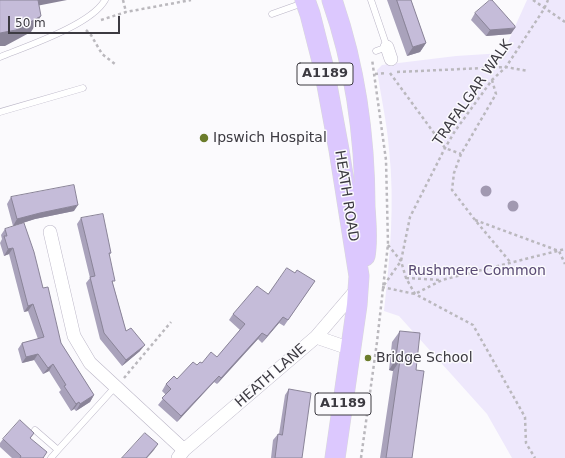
<!DOCTYPE html>
<style>
body{margin:0}
#map{position:relative;width:565px;height:458px;overflow:hidden;background:#fbfafd;font-family:"DejaVu Sans",sans-serif}
canvas{display:block}
.scale{position:absolute;left:8px;top:16px;width:112px;height:18px;box-sizing:border-box;border:2px solid #3c3a41;border-top:0;padding-left:5px;font-size:12px;line-height:14px;white-space:nowrap;color:#3c3a41;-webkit-text-stroke:3px #fbfafd;paint-order:stroke}
</style>
<div id="map">
<canvas width="565" height="458"></canvas>
<div class="scale">50 m</div>
</div>
<script>
const g = document.querySelector('canvas').getContext('2d');
g.lineJoin = 'round';
function fillPath(path, color) { g.fillStyle = color; g.fill(path, 'evenodd'); }
function strokePath(path, color, width, dash) { g.strokeStyle = color; g.lineWidth = width; g.lineCap = dash ? 'butt' : 'round'; g.setLineDash(dash || []); g.stroke(path); }
function write(font, color, halo, rows, align = 'center') {
  g.font = font + ' "DejaVu Sans",sans-serif'; g.lineWidth = 3; g.setLineDash([]); g.textBaseline = 'middle'; g.strokeStyle = halo; g.fillStyle = color; for (const [text, x, y, turn = 0] of rows) {
    g.save(); g.translate(x, y); g.rotate((+turn || 0) * Math.PI / 180); g.textAlign = isNaN(turn) ? turn : align; if (halo) g.strokeText(text, 0, 0); g.fillText(text, 0, 0); g.restore();
  }
}
const green = new Path2D(`
 M527,0H565V458H512L487,414L399,316L384,311C390,257 395,203 389,149C387,123 381,97 377,70L382,65L456,56L503,53Z`);
const path = new Path2D(`
 M123,0L126,12
 M533,0L565,22
 M101,20L126,12L191,0
 M86,30L91,35L102,54L115,64
 M397,72L506,67L528,71
 M390,73L445,148L461,154
 M375,74L386,73
 M492,80L496,94L461,154L454,173L452,190L475,220L511,263
 M475,220L559,251L565,264
 M388,245L401,261L406,278L415,294L473,325L525,417L526,443L535,458
 M406,278L441,280
 M384,285L401,261L410,217L445,148L455,131L492,80L506,67L544,9L548,0
 M382,287L415,294L442,280L565,249
 M124,378L171,322
 M361,458L377,342L388,244L386,160L372,59`);
const lane = new Path2D(`
 M371,0L387,47L376,51
 M272,14L303,3
 M0,57C27,46 91,25 105,0
 M0,112L83,88
 M35,430L58,450L116,386
 M51,458L58,450`);
const street = new Path2D(`
 M387,47L391,59
 M50,232L74,336L90,363L184,450
 M316,337L351,349
 M178,458L184,450L316,337L358,288`);
const primary = new Path2D(`
 M305,0L310,14L324,69L339,150L359,276L357,305L335,458
 M332,0C355,66 365,137 365,207C366,223 368,240 365,256`);
const trees = [
 [486,191],
 [513,206]
];
const wall = new Path2D(`
 M387,0H411L426,43L420,52L407,56Z
 M475,13L511,34L486,36L471,20Z
 M11,197L74,211L35,219L13,226L7,204Z
 M81,218L111,253L109,255L113,284L126,331L140,351L122,366L100,339L86,283L90,278L77,224Z
 M5,229L43,288L61,343L94,395L90,402L76,411L74,409L71,411L59,392L61,390L49,371L43,374L34,360L22,363L18,349L22,343L38,339L28,311L24,312L9,254L4,256L0,243L2,239L1,235Z
 M294,273L315,281L284,326L279,323L262,343L258,339L217,384L214,382L177,422L158,405L166,395L162,391L166,384L177,379L197,365L217,357L240,330L229,320L233,314L268,294Z
 M400,331L416,370L412,458H380L393,371L389,370L392,342Z
 M289,389L302,458H271L273,440L278,434H279L285,395Z
 M34,433L30,439L44,458H12L0,447V443L3,439Z`);
const shadedWall = new Path2D(`
 M31,0H67L26,8Z
 M41,16L31,32L5,46H0V33Z
 M515,28L511,34L486,36L490,30Z
 M426,43L420,52L407,56L413,47Z
 M78,205L74,211L35,219L13,226L17,219L40,213Z
 M13,248L9,254L4,256L8,249Z
 M33,304L28,311L24,312L28,306Z
 M283,317L279,323L262,343L267,336Z
 M262,333L258,339L217,384L221,378Z
 M145,345L140,351L122,366L126,360Z
 M38,354L34,360L22,363L26,357Z
 M396,359L400,360L393,371L389,370Z
 M53,364L49,371L43,374L48,368Z
 M219,376L214,382L177,422L181,416Z
 M94,395L90,402L76,411L80,404Z
 M79,402L74,409L71,411L76,404Z
 M158,444L154,450L147,458H146Z`);
const building = new Path2D(`
 M0,0H38L41,16L16,30L0,33Z
 M397,0H411L426,43L413,47Z
 M490,0H492L515,26V28L490,30L475,13Z
 M74,185L78,205L40,213L17,219L11,197Z
 M103,214L111,253H109L115,281H112L126,331L131,328L145,345L126,360L104,333L90,277L95,276L81,218Z
 M24,223L34,252L43,288L48,287L61,343L94,395L80,404L79,402L76,404L64,386L66,385L53,364L48,368L38,354L26,357L22,343L44,337L33,304L28,306L13,248L8,249L4,236H7L5,229Z
 M287,268L295,273L297,270L315,281L288,320L283,317L267,336L262,333L221,378L219,376L181,416L162,398L171,389L166,384L174,376L177,379L193,362L197,365L200,362L202,363L211,352L217,357L245,324L233,314L257,286L268,294Z
 M400,331L420,333L416,370L424,371L412,458H386L400,360L396,359Z
 M289,389L311,393L302,458H275L278,434L282,435Z
 M20,420L34,433L30,438L47,452L43,458H20L21,456L3,439Z
 M145,433L158,444L146,458H122Z`);
const markers = [
 [204,138,5,"#6b7c2b"],
 [368,358,4,"#6b7c2b"]
];
const shields = [
 [325,74,56],
 [343,404,56]
];
const shieldNames = [
 ["A1189",325,74],
 ["A1189",343,404]
];
const streetNames = [
 ["TRAFALGAR WALK",473,93,-55],
 ["HEATH ROAD",346,196,81],
 ["HEATH LANE",271,376,-41]
];
const poiNames = [
 ["Ipswich Hospital",213,138],
 ["Bridge School",376,358]
];
const parkNames = [
 ["Rushmere Common",477,271]
];
fillPath(green, '#eee8fc');
strokePath(lane, '#bbb6c7', 7);
strokePath(street, '#bbb6c7', 14);
strokePath(primary, '#d8d8d9', 21);
strokePath(path, '#bab8bd', 2.5, [3, 3]);
strokePath(lane, '#fff', 6);
strokePath(street, '#fff', 13);
strokePath(primary, '#dcc8fe', 20);
g.fillStyle = '#a199b1';
for (const [x, y] of trees) { g.beginPath(); g.arc(x, y, 5.5, 0, 2 * Math.PI); g.fill(); }
fillPath(wall, '#a9a2bb');
fillPath(shadedWall, '#8a8498');
fillPath(building, '#c5bcd9');
strokePath(building, '#8a8498', 1);
for (const [x, y, r, color] of markers) { const dot = new Path2D(); dot.arc(x, y, r, 0, 2 * Math.PI); g.fillStyle = color; g.fill(dot); strokePath(dot, '#fbfafd', 1.5); }
for (const [x, y, w] of shields) { const box = new Path2D(); box.roundRect(x - w / 2, y - 11, w, 22, 3); g.fillStyle = '#fbfafd'; g.fill(box); strokePath(box, '#3c3a41', 1); }
write('bold 13px', '#3c3a41', null, shieldNames);
write('14px', '#3c3a41', '#fbfafd', streetNames);
write('14px', '#3c3a41', '#fbfafd', poiNames, 'left');
write('14px', '#584973', '#fbfafd', parkNames);
</script>
